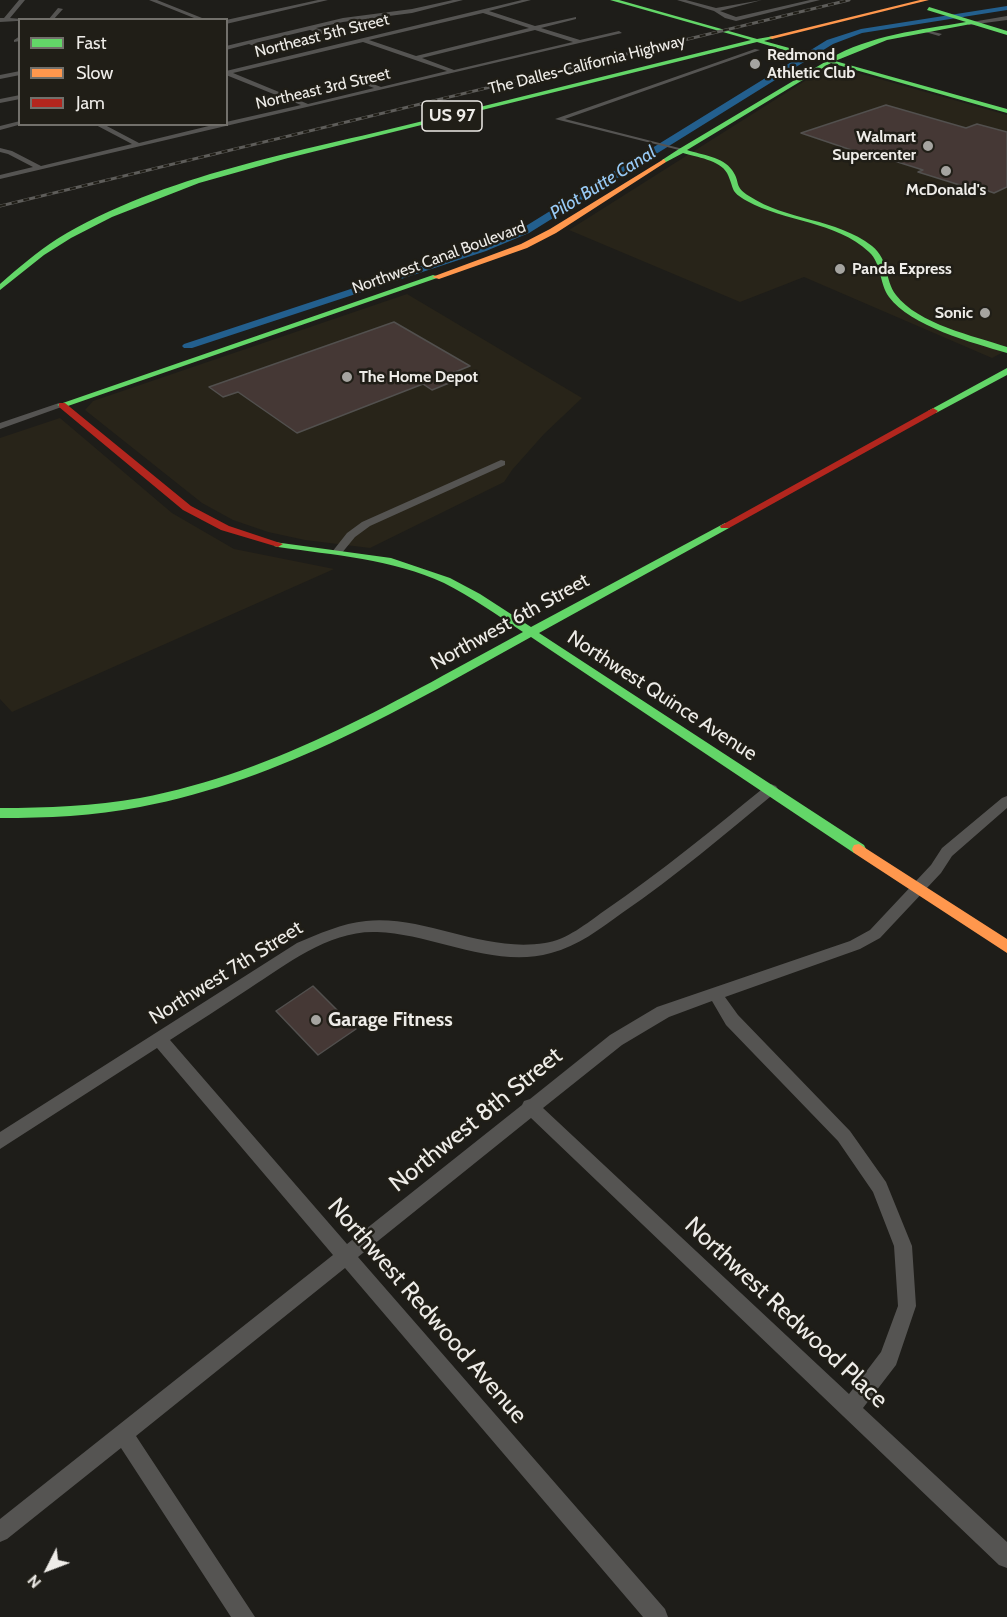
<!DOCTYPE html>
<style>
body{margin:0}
#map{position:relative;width:1007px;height:1617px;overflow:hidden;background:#1e1d19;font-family:Cabin,sans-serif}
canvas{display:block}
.legend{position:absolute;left:18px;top:18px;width:210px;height:108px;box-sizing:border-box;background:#201e17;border:2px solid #72706b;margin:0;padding:8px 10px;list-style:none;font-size:18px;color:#eeece8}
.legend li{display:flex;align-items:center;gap:12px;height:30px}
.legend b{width:30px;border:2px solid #72706b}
.north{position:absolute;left:18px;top:1539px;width:60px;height:60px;-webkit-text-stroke:4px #201e17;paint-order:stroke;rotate:228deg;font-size:16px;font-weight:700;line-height:24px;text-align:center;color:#eeece8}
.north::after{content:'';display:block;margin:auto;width:21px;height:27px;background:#eeece8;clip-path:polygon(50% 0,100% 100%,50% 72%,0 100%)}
</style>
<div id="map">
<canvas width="1007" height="1617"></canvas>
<ul class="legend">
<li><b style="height:8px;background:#63d668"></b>Fast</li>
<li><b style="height:8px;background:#ff974d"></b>Slow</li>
<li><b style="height:8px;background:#b3261e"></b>Jam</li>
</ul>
<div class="north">N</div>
</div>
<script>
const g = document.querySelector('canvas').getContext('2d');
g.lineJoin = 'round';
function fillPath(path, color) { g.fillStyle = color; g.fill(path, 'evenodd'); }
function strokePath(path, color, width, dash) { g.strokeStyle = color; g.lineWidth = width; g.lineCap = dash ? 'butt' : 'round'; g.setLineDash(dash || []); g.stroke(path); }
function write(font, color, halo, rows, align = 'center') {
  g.font = font + ' Cabin,sans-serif'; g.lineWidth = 5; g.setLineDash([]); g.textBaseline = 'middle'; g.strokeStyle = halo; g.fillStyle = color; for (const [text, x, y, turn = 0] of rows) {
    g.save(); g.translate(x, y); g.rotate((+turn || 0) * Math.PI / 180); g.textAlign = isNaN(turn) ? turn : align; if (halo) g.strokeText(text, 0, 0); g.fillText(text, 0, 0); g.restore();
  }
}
const built = new Path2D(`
 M830,65L1007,115V350L992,358L804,277L740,302L569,230Z
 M407,294L582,398L544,434L512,470L504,482L370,548L305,540L268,532L233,520L202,503L85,410L93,401Z
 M60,418L172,513L234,549L334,569L12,712L0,699V438Z`);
const canal = new Path2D(`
 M1007,6V10L862,33L833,44L529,233L486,251L192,348H184L182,346L184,344L478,247L521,229L827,40L861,29Z`);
const building = new Path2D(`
 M886,105L966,128L977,124L1007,132V187L994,193L968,184L963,186L918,172L923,170L885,158L881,160L801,133Z
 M394,322L470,366L450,374L459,379L432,390L423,384L297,433L238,392L223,397L209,387Z
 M313,986L356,1029L318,1055L276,1011Z`);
const street = new Path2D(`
 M19,0H25L10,18L34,20L0,22V18H4Z
 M149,0H157L207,20H199Z
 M318,0H328L226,24V20Z
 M453,0H463L412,13L343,22L316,28L337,35L335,38L310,30L255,43L275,51L273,54L249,44L226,50V46L343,18L412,9Z
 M522,0H531L489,11L535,26L576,17V19L541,28L580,40L619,31L622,33L0,179V175L33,167L8,154L0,152V148L12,151L41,166L132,144L94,124H103L139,143L217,124H226V122L301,105L226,75V71ZM483,13L529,28L416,56L369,40ZM535,30L573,42L454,70L422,58ZM363,42L447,71L381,87L352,76L350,79L374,88L308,104L233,73Z
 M677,0H686L716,8L762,0L720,11L736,17L810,0H820L736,21L725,18L714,11Z
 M58,8L63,9L53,20H48Z
 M1007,16V20L969,25L966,23Z
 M922,29L942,34L939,36L922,31Z
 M20,36V41L14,42V40Z
 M755,49L760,50L565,119L683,149V151L555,119Z
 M20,71V75L0,79V75Z
 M20,95V99L0,103V99Z
 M20,121V124H22L0,130V126Z
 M59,403L67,405L0,429V423Z
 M501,460L505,461V465L370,526L355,537L341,554H333L332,552L347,533L362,522Z
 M771,784L776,786L778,789L776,792C725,834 676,876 622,913C600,929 578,946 551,953C494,969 434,934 377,932C330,930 287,964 250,988C223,1006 196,1023 170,1040L347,1244L522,1105L524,1101L530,1099L610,1035L657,1007L850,941L870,930L931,865L942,848L1002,798L1007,796V808L952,856L941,873L880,938L860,949L725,997L738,1015L850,1131L886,1182L912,1246L916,1306L896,1365L863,1408L1007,1542V1568L999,1565L531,1118L358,1257L665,1609L668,1617H643L345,1268L136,1436L255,1617H231L121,1448L7,1539L0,1542V1519L333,1255L157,1048L0,1149V1132L297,943C319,934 342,923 366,921C426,915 483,953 545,943C567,940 587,923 604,911C661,872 713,829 766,786ZM712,1001L726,1025L838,1141L873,1192L894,1246L898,1306L881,1352L849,1394L543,1108L622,1045L669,1017Z`);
const fast = new Path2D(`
 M610,0H619L757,39L774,36V38L764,41L829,59C870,35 920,30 966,22L927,10L929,7L1007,31V35L971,24L887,40L835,61L1007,109V113L831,63L687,150C702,155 723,157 732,170C741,182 733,186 749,196C787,221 836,218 872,246C890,261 884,279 896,295C918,324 974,336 1007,347V353C973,343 910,326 889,297C879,283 882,264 869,252C836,221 785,222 747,201C729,191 735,189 727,173C720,160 696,157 683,153L666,162H662V160L679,149L825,62L757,42L288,158L199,183L112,217L71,238L44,255L0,290V284C18,268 37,252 57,239C164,174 300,152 419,122C530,95 640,67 751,40Z
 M433,275L440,277L65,407L57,405Z
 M1007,368V375L936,413L928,411Z
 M725,523L730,526L729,528L539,633L864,845L866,849L864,853H854L531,637C406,706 283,780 140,807C94,816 47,818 0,818V808C47,808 94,806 140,798C279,772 401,698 523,632C497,615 472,597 444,583C393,559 333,555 278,547L274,546V542L391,558L450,578L480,594L531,627Z`);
const slow = new Path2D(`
 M920,0H929L772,39L769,37Z
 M664,159L666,162L556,233L527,248L439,279L432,277L521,244L550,229Z
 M859,844L1007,939V953L854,853L852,849L854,845Z`);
const jam = new Path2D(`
 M59,403H65L191,506L229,526L283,544L278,547L221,530L183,510L59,407Z
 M933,408L938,411L936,413L729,528H721L720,526Z`);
const rail = new Path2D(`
 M0,206L849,0`);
const markers = [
 [755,64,6,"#a5a4a0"],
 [928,146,6,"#a5a4a0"],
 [946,171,6,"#a5a4a0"],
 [840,269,6,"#a5a4a0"],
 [985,313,6,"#a5a4a0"],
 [347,377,6,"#a5a4a0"],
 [316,1020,6,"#a5a4a0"]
];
const farStreetnames = [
 ["Northeast 5th Street",322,36,-14],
 ["The Dalles-California Highway",587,65,-14],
 ["Northeast 3rd Street",323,89,-13],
 ["Northwest Canal Boulevard",439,258,-20]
];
const farPoinames = [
 ["Redmond",767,55],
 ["Athletic Club",767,73],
 ["Walmart",916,137,"right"],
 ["Supercenter",916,155,"right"],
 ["McDonald's",946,190,"center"],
 ["Panda Express",852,269],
 ["Sonic",973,313,"right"],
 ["The Home Depot",359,377]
];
const shields = [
 [452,116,60]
];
const shieldNames = [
 ["US 97",452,116]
];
const farWaternames = [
 ["Pilot Butte Canal",603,183,-32]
];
const streetNames = [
 ["Northwest 6th Street",510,622,-29],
 ["Northwest Quince Avenue",662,696,33],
 ["Northwest 7th Street",226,973,-32]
];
const poiNames = [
 ["Garage Fitness",328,1020]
];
const nearStreetnames = [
 ["Northwest 8th Street",476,1120,-39],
 ["Northwest Redwood Avenue",427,1311,49],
 ["Northwest Redwood Place",786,1313,43]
];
fillPath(built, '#282419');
fillPath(canal, '#235f8e');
fillPath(building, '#453835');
strokePath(building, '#52504e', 1.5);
fillPath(street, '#555452');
fillPath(fast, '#63d668');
fillPath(slow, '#ff974d');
fillPath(jam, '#b3261e');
strokePath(rail, '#5e5d5a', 3);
strokePath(rail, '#201e17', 2, [6]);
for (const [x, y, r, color] of markers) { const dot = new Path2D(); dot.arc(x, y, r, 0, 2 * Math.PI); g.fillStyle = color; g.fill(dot); strokePath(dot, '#201e17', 2); }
write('16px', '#eeece8', '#201e17', farStreetnames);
write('bold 16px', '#eeece8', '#201e17', farPoinames, 'left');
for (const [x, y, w] of shields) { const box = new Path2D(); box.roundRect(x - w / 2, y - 15, w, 30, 4.5); g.fillStyle = '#201e17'; g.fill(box); strokePath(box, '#eeece8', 1.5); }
write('bold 18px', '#eeece8', null, shieldNames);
write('italic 18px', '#98caf6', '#201e17', farWaternames);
write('20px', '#eeece8', '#201e17', streetNames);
write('bold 20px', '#eeece8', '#201e17', poiNames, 'left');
write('24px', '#eeece8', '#201e17', nearStreetnames);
</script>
